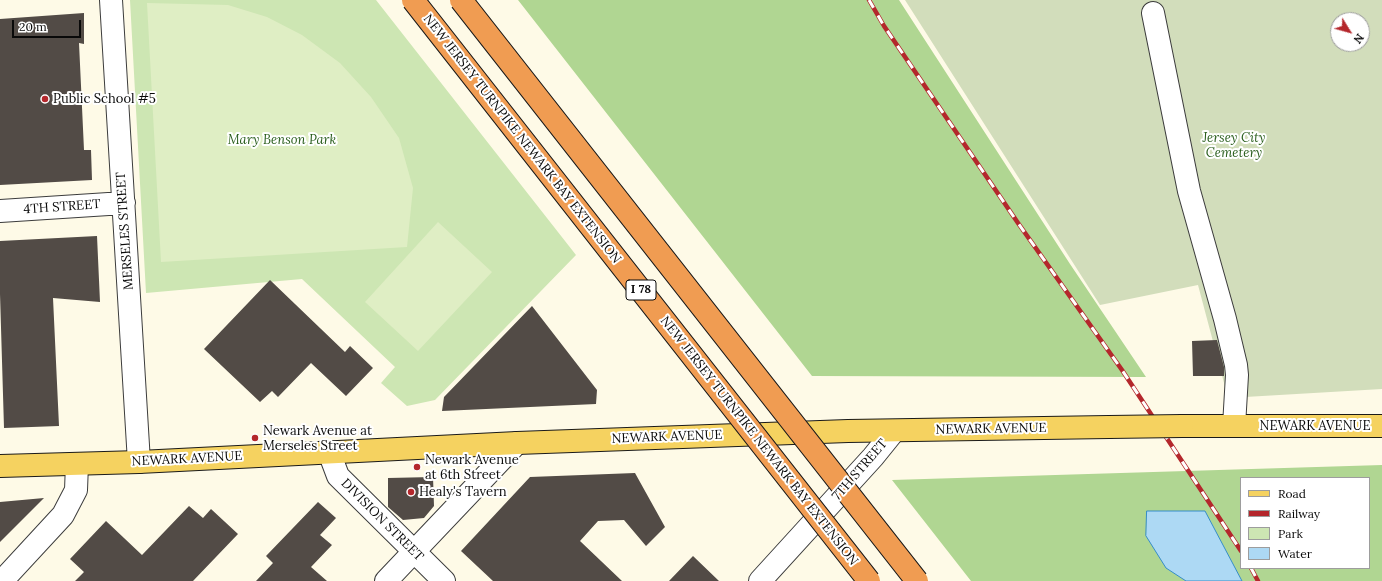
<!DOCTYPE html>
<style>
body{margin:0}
#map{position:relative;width:1382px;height:581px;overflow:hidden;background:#fefae7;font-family:Lora,serif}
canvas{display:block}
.legend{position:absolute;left:1240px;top:477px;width:130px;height:92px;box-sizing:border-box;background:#fff;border:1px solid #9d9d9d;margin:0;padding:5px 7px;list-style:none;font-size:12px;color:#090909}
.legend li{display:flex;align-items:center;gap:8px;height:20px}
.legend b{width:20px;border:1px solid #9d9d9d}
.north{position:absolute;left:1330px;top:12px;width:40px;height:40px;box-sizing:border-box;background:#fff;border:1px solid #9d9d9d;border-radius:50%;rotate:127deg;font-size:11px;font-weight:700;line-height:16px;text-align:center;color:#090909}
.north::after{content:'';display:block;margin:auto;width:14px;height:18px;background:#b4272c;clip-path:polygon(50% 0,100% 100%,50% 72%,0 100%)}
.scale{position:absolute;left:12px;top:20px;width:69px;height:18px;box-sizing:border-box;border:2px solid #090909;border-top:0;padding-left:5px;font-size:12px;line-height:14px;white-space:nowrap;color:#090909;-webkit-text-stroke:3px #fff;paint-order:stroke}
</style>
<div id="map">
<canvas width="1382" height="581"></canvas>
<ul class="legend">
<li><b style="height:5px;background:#f5d260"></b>Road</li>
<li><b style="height:5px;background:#b4272c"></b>Railway</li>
<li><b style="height:11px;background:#cde6b3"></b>Park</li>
<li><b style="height:11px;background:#add9f4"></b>Water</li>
</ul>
<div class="north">N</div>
<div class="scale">20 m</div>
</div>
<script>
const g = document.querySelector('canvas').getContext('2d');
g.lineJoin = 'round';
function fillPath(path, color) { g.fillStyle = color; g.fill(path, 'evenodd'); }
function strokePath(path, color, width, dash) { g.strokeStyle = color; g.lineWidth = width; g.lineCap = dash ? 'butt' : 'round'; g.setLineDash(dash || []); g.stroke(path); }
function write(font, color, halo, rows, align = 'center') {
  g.font = font + ' Lora,serif'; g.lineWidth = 4; g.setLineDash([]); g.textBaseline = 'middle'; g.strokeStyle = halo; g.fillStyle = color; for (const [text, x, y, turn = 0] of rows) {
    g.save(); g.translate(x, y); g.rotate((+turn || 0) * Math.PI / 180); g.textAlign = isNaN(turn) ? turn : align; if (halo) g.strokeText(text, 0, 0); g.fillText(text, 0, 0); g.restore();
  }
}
const green = new Path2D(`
 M130,0H376L576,255L435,400L407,406L381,383L395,367L302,279L146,293Z`);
const forest = new Path2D(`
 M518,0H899L1070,264L1146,377L812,376Z
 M1382,465V581H971L892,480ZM1241,478H1369V568H1241Z`);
const cemetery = new Path2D(`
 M905,0H1382V389L1228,398L1198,285L1100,305ZM1338,20H1362V44H1338Z`);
const pitch = new Path2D(`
 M147,3L228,5L267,17L302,35L340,63L371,97L399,138L413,188L407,247L161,262Z
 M438,222L492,272L418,351L365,302Z`);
const water = new Path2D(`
 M1147,511H1205L1242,581H1186L1166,568L1146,536Z`);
const building = new Path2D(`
 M84,13V44L79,43L84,150H91L92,180L0,185V19Z
 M97,236L100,302L53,298L59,426L4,428L0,294V241Z
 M270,280L345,352L350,346L373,368L346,396L311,363L278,397L272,391L260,402L204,349Z
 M532,306L597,390L596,404L442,411L444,397Z
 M1217,340L1224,367V376H1193L1192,341Z
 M635,473L665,527L646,546L624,520L598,521L580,541L622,581H493L461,551L530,477Z
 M433,477L434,506L424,518L403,520L388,507V478Z
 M44,498L0,542V502Z
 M318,502L336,518L320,535L332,545L311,567L327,581H256L273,563L266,556Z
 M189,506L203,518L211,509L238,534L193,581H75L84,572L70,559L106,521L142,555Z
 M693,556L719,581H669Z`);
const minor = new Path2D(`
 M111,0L139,462
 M1153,13L1189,191L1225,319L1236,365L1237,375L1234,426
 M0,211L124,203
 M329,452L338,476L444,581
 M2,581L63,515L76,490L77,464
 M386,581L517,443
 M760,581L873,457L894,431`);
const major = new Path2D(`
 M1182,426H1382
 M0,466L139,462L517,443L848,431L1109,427`);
const rail = new Path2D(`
 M869,0L884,26L1018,223L1122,370L1241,551
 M1251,568L1258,581`);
const majorBridge = new Path2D(`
 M1109,427L1182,426`);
const highwayBridge = new Path2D(`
 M413,0L869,581
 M461,0L917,581`);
const markers = [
 [45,99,4,"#b4272c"],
 [255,438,4,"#b4272c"],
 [417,467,4,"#b4272c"],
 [411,492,4,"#b4272c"]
];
const shields = [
 [641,290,30]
];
const shieldNames = [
 ["I 78",641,290]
];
const poiNames = [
 ["Public School #5",53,99],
 ["Newark Avenue at",263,431],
 ["Merseles Street",263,446],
 ["Newark Avenue",425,460],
 ["at 6th Street",425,475],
 ["Healy's Tavern",419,492]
];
const parkNames = [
 ["Jersey City",1234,138],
 ["Cemetery",1234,153],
 ["Mary Benson Park",282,140]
];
const streetNames = [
 ["NEW JERSEY TURNPIKE NEWARK BAY EXTENSION",522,139,52],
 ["4TH STREET",62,207,-4],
 ["MERSELES STREET",125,231,-94],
 ["NEWARK AVENUE",1315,426],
 ["NEWARK AVENUE",991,429,-1],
 ["NEWARK AVENUE",667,437,-2],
 ["NEW JERSEY TURNPIKE NEWARK BAY EXTENSION",759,441,52],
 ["NEWARK AVENUE",187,459,-3],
 ["7TH STREET",860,470,-49],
 ["DIVISION STREET",382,520,45]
];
fillPath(green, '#cde6b3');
fillPath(forest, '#b0d692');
fillPath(cemetery, '#d2ddbb');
fillPath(pitch, '#dfeec4');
fillPath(water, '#add9f4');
strokePath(water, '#368dc9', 1);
fillPath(building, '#524b46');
strokePath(minor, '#3c3c3c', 24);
strokePath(major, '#1a1a1a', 24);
strokePath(minor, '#fff', 22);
strokePath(major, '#f5d260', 22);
strokePath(rail, '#b4272c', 4.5);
strokePath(rail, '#fff', 3, [9]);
strokePath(majorBridge, '#1a1a1a', 24, []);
strokePath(highwayBridge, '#1a1a1a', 24, []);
strokePath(majorBridge, '#f5d260', 22);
strokePath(highwayBridge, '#f09c52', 22);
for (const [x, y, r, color] of markers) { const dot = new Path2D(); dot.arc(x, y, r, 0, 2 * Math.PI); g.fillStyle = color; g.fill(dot); strokePath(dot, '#fff', 1.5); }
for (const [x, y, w] of shields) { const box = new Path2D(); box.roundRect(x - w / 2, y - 10, w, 20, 3); g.fillStyle = '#fff'; g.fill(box); strokePath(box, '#090909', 1); }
write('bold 12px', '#090909', null, shieldNames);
write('13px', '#090909', '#fff', poiNames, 'left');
write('italic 13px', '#2a5e1d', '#fff', parkNames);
write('13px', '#090909', '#fff', streetNames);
</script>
